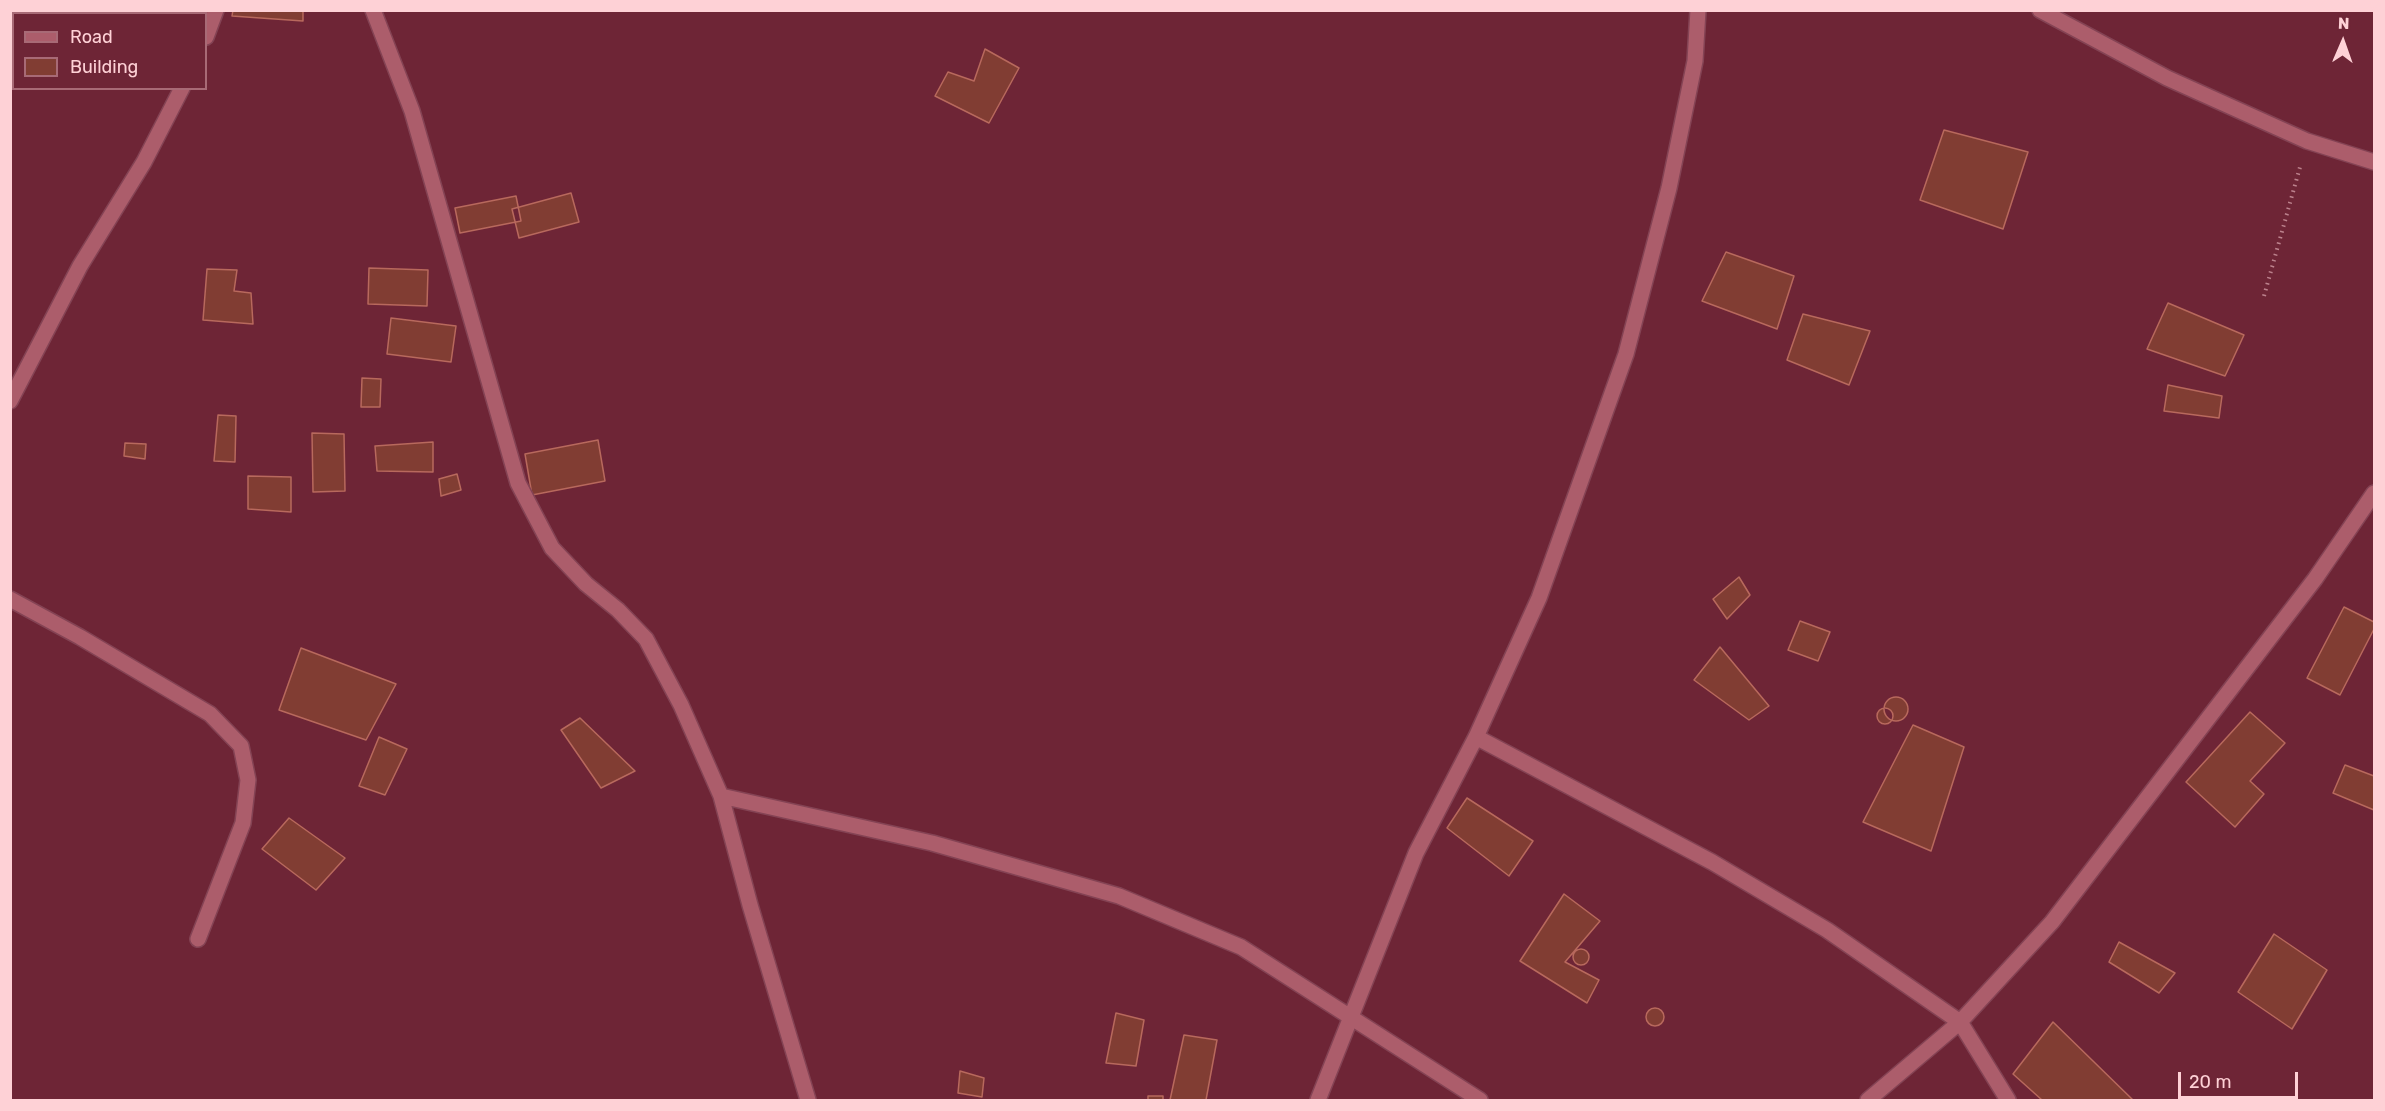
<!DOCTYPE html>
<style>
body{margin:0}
#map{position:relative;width:2385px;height:1111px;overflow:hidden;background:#6e2536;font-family:Rubik,sans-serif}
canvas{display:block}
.frame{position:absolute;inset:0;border:12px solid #fed1d6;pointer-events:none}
.legend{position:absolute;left:12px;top:12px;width:195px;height:78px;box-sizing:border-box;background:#6e2536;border:2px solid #a86a76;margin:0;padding:8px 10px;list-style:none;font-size:18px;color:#fed1d6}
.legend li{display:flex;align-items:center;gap:12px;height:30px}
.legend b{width:30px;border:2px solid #a86a76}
.north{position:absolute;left:2313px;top:12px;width:60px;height:60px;-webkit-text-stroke:4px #6e2536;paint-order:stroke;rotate:2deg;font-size:16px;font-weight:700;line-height:24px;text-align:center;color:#fed1d6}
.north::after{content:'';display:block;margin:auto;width:21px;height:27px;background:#fed1d6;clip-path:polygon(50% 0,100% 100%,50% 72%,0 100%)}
.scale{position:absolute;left:2178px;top:1072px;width:120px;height:27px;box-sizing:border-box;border:3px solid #fed1d6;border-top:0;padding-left:8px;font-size:18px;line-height:21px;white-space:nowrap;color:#fed1d6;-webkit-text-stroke:4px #6e2536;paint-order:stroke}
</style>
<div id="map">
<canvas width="2385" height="1111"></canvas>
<div class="frame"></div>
<ul class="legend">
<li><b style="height:8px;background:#ac5d6b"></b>Road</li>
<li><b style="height:16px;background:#813d33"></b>Building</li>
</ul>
<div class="north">N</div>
<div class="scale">20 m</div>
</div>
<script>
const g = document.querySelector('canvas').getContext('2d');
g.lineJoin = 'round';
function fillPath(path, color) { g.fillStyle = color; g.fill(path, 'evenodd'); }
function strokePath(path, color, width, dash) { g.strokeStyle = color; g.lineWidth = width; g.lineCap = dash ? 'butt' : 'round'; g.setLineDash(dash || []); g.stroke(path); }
const building = new Path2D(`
 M233,10H303V21L232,16Z
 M985,49L1019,68L989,123L935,96L948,72L974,81Z
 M1944,130L2028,152L2003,229L1920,200Z
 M571,193L579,222L519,238L512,209Z
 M516,196L521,221L460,233L455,208Z
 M1726,252L1794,276L1777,329L1702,301Z
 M369,268L428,270L427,306L368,304Z
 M207,269L237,270L234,291L251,293L253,324L203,320Z
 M2168,303L2244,335L2225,376L2147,349Z
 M1803,314L1870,331L1849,385L1787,360Z
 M391,318L456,326L451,362L387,354Z
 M362,378L381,379L380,407H361Z
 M2168,385L2222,396L2219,418L2164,411Z
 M218,415L236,416L235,462L214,461Z
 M312,433L344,434L345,491L313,492Z
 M598,440L605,481L532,495L525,454Z
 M433,442V472L377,471L375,446Z
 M125,443L146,444L145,459L124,456Z
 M457,474L461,490L441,496L439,479Z
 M248,476L291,477V512L248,509Z
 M1739,577L1750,595L1727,619L1713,599Z
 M2344,607L2374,622V629L2340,695L2307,678Z
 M1800,621L1830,632L1818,661L1788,650Z
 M1720,647L1769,706L1749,720L1694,680Z
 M301,648L396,684L366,740L279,710Z
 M1884 709a12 12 0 1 1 24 0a12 12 0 1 1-24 0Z
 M1877 716a8 8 0 1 1 16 0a8 8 0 1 1-16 0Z
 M2250,712L2285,743L2250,781L2264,794L2235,827L2186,782Z
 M580,718L635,771L601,788L561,730Z
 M1913,725L1964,747L1931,851L1863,822Z
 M379,737L407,749L385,795L359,786Z
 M2345,765L2374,776V810L2333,793Z
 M1467,798L1533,841L1509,876L1447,828Z
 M289,818L345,858L316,890L262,849Z
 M1564,894L1600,921L1565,962L1599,980L1587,1003L1520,961Z
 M2274,934L2327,970L2292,1029L2238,992Z
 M2119,942L2175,973L2159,993L2109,962Z
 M1573 957a8 8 0 1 1 16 0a8 8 0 1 1-16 0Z
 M1646 1017a9 9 0 1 1 18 0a9 9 0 1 1-18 0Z
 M1116,1013L1144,1020L1136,1066L1106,1063Z
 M2053,1022L2133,1100H2042L2013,1074Z
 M1184,1035L1217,1040L1206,1100H1170Z
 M960,1071L984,1078L982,1097L958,1093Z
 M1148,1096H1163V1100H1148Z`);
const path = new Path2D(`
 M2264,296L2300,167`);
const minor = new Path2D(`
 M373,10L412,111L518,483L552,548L586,584L618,610L646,639L681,705L721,796L750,905L808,1100
 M2040,10L2167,78L2307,141L2374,162
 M206,37L216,10
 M10,401L80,266L144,162L182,88
 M10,599L80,637L210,714L241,746L248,780L243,823L198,939
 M1476,737L1712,862L1827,930L1960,1022L2008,1100
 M721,796L932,843L1119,896L1241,947L1480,1100
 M1318,1100L1416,853L1476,737L1539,598L1626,354L1669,188L1695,61L1698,10
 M1868,1100L1960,1022L2052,922L2315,579L2374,493`);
fillPath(building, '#813d33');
strokePath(building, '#b8695d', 1.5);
strokePath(minor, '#844354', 18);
strokePath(path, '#bc828d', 4, [1.5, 4.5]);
strokePath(minor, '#ac5d6b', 15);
</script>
